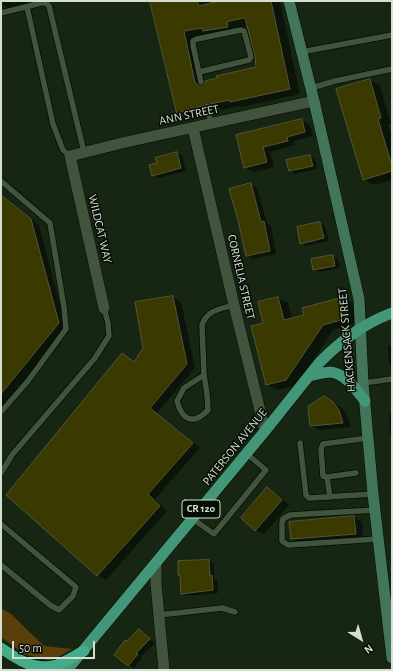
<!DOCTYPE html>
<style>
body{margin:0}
#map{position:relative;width:393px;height:671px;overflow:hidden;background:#162612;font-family:"Alegreya Sans",sans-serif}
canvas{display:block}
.frame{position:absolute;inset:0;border:2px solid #d4dfd2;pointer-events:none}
.north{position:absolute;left:341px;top:619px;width:40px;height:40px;-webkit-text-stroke:3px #060d05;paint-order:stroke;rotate:143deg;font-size:11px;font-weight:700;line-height:16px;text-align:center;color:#d4dfd2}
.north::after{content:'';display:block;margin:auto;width:14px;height:18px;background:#d4dfd2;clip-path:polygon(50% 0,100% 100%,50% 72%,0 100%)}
.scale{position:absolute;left:12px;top:641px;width:83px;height:18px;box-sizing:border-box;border:2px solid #d4dfd2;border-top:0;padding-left:5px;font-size:12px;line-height:14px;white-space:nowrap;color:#d4dfd2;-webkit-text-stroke:3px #060d05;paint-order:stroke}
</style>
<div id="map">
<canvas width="393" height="671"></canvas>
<div class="frame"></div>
<div class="north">N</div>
<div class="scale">50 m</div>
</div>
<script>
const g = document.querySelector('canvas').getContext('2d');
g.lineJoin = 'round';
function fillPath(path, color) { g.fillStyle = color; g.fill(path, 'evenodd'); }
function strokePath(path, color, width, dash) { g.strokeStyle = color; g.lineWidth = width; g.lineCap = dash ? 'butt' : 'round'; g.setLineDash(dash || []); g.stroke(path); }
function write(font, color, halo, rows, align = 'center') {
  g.font = font + ' "Alegreya Sans",sans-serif'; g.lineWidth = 3; g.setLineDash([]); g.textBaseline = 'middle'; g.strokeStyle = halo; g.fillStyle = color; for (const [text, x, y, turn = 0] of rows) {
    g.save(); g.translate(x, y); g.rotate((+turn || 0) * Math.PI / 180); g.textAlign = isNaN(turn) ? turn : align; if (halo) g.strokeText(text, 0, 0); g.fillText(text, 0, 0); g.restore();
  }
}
const forest = new Path2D(`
 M1,608L11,614L44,646L72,649L51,661L24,654L1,637Z`);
const shadow = new Path2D(`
 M1,1H40L8,8L1,4Z
 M152,1H280L300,94L242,107L239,106L222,110L218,107L214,109L213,112L188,118L178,112ZM248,26L256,56L257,68L205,88L194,37Z
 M370,80L380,86L391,124H388L392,138V180L374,185L363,179Z
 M302,120L310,125L313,136L294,141L295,145L270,152L274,167L253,172L245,168L237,136Z
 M177,153L182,156L186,171L158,178L153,175Z
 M310,156L315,159L317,169L295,174L290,171Z
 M251,184L257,188L267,223L271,226L276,254L253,259L247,255Z
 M1,194L39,225L66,328L1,409Z
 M320,223L325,226L329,241L306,246L301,243L298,228Z
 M333,256L338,259L340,268L319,272L314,269Z
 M173,297L181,302L195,368L157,413L200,448L155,499L167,511L106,580L98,576L7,495L134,362L144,349Z
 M278,298L288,303L292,319L305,316L343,298L353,304L358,323L333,330L296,386L277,390L267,385L252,327L264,324L259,302Z
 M392,345V367L389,365L388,346Z
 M324,397L341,407L347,415L351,427L319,430L311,426Z
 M389,414H392V436L390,435Z
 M267,488L275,493L289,505L264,534L256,530Z
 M354,517L362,522L363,538L300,543L292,539Z
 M209,561L214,564V578L217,580L218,593L188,596L182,593L181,575H179Z
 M139,630L155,643L141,657L142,658L134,668L115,655Z`);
const building = new Path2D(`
 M150,1H197L199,6L219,1H271L290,89L230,102L229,100L211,104L206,102L204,103L203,106L177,113ZM245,18L255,56L256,67L216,76L217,78L205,81V84L202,86L195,83L184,31L202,28L203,31L228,27L227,22Z
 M370,79L381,118L378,119L392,166V171L363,180L336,89Z
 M302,119L305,132L287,137L288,141L263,147L267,162L244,168L236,135Z
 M177,152L181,168L152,176L149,165L157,163L155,158Z
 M310,155L313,166L289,171L286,160Z
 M251,183L261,222L264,221L270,251L246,256L238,220L229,189Z
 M1,195L31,219L59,323L1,394Z
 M320,222L324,238L300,244L297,227Z
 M333,255L335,266L313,270L311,259Z
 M173,296L187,364L150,408L193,443L148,494L160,506L97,576L6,495L122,353L134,362L143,348L135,302Z
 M278,297L284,320L304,315L302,308L343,297L348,318L323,325L286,380L266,385L251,326L263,323L258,302Z
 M324,396L333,402L339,410L343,423L310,426L308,407Z
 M267,487L282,500L255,531L241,518Z
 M354,516L356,534L291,539L289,522Z
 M209,560L210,576L212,575L213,590L181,594L180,575H178V561Z
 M139,629L150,639L136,653L138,654L128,666L114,655L125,640L127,641Z`);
const service = new Path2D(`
 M27,7L53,124L63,150L70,156
 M1,13L41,3H46L49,6L84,152
 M301,52L392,35
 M199,72L249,60L251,57L244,31L241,30L197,39L193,41V45L201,82
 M311,88L335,81L392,69
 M207,106L211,124
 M1,181L50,223L64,307L66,329L28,381L1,412
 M204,375L184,388L177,401C182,420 193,426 208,410L207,394L204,375L202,325C207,310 220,309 234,305
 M363,383L392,379
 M300,443L306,495L309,498L373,494
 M1,473L12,455L95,358L109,336L108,323L104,308
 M356,473L327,477L323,476L321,449L323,444L368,438
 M327,477L330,497
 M375,510L290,515L283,519L282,523V541L288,545L378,539
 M193,519L214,534L266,470L247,454
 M1,524L76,587L73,596L59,610L50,605L1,565
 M159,615L222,608L235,612`);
const minor = new Path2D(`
 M193,128L234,305L265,431
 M104,308L70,156L126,142L314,101
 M156,564V584L164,670`);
const secondary = new Path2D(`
 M289,1L314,101L359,299L363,383L373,494L392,658`);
const primary = new Path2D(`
 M309,376C315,375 324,372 331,372C346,374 356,390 365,401
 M67,670L265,431L320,362C342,340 363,324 392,313`);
const trunk = new Path2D(`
 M1,648C17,659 33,670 53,666C63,664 75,655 84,651`);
const shields = [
 [201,509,38]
];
const shieldNames = [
 ["CR 120",201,509]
];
const streetNames = [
 ["ANN STREET",189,115,-12],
 ["WILDCAT WAY",100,229,77],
 ["CORNELIA STREET",241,277,77],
 ["HACKENSACK STREET",347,340,-95],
 ["PATERSON AVENUE",235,447,-51]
];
fillPath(forest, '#5a3f0c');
fillPath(shadow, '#0007');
fillPath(building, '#3a3a00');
strokePath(building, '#545539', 1);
strokePath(service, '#020f01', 7);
strokePath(minor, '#020f01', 12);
strokePath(secondary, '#020f01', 12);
strokePath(primary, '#020f01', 12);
strokePath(trunk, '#020f01', 12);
strokePath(service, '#42543e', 5.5);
strokePath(minor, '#42543e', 11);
strokePath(secondary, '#43755b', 11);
strokePath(primary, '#439678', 11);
strokePath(trunk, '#44ac8b', 11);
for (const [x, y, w] of shields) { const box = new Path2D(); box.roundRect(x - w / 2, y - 9, w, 18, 3); g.fillStyle = '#060d05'; g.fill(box); strokePath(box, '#d4dfd2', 1); }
write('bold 11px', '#d4dfd2', null, shieldNames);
write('12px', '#d4dfd2', '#060d05', streetNames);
</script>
